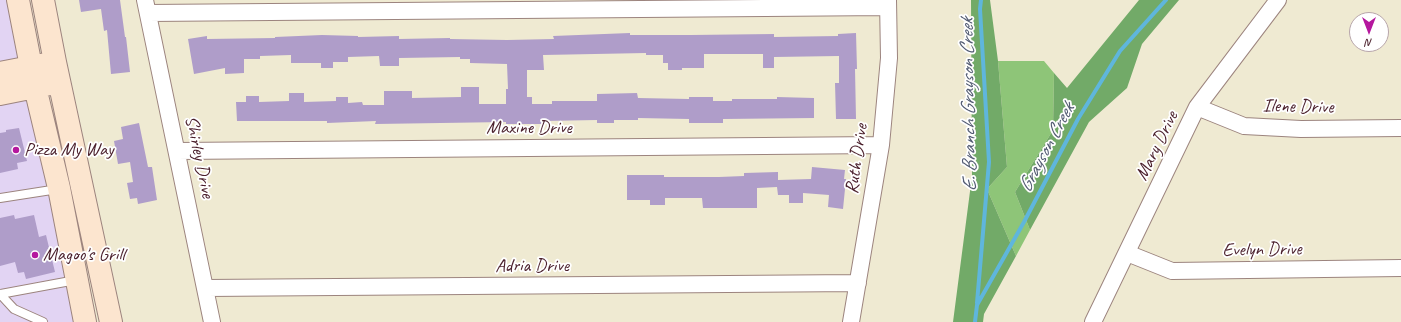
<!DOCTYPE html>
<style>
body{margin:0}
#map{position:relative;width:1401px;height:322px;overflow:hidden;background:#efead2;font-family:Caveat,sans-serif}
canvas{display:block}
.north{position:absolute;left:1349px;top:12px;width:40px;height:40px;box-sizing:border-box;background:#fff;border:1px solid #b7a5aa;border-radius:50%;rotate:180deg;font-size:11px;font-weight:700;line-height:16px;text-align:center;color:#4a1f2b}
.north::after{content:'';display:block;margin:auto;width:14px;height:18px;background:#b5179e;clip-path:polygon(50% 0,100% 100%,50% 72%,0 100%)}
</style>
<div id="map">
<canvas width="1401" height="322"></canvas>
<div class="north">N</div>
</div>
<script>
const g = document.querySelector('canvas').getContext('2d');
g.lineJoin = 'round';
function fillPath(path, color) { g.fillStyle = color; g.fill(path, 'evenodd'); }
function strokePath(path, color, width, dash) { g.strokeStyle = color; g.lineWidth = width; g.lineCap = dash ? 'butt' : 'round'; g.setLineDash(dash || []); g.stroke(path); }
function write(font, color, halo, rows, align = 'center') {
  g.font = font + ' Caveat,sans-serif'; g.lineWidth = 3.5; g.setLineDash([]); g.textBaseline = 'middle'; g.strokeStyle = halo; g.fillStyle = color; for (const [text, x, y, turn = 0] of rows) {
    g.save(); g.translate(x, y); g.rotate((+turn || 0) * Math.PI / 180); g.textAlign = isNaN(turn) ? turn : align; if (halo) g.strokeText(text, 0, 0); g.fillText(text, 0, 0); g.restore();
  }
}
const built = new Path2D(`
 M0,0H18L31,67L0,73Z
 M35,87L85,322H0V94Z`);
const green = new Path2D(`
 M998,61H1044L1054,73L1053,130L1015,192L1030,230L1016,256L987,189L1007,167Z`);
const forest = new Path2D(`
 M971,0H990L998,61L1007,167L987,189L1016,256L984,314L983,322H953L972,176Z
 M1139,0H1179L1142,44L1127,88L1089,122L1030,230L1015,192L1053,130L1054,73L1067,88Z`);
const stream = new Path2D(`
 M977,303L989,162L980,9L981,0
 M975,322L977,305L1024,222L1078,119L1120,51L1166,0`);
const building = new Path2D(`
 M79,0H120L125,37H126L130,72L111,74L107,30L104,31L101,9L81,12Z
 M630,33V35H691L774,34V37L838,36V34L856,33L857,69H855L856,119H836L835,83H839V56L774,57V68H763V54H704V68H682V70H668V63H663V55H646V53L543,55L544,70H527V97H532V104H552V101H597V94L637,93L638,98L689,99V97H713V101H732V99H777V97L814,98V118L723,119V123H689V119L638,118V120H614V123H597V120L543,121V124H506V122L375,124L376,121L327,123V121H237L236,102H246V96H259V102L289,101V93H304V102L336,101V97H348V103L362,102L363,105H384V91H412V98L461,97V87H479V104H506V89H508L507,64L470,63V59H460V57L399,58V66H380L379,56L348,57V62H333V68H321V63H291V55L260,56V59H244V73L225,74V68L194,74L188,39L207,36V39L275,38V37L322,35L358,36V37L399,36V39L450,38V39L507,40L554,39L553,36Z
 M139,123L148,167H152L157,200L138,204L137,198L130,199L127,183L133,182L130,162L118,164L114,141L123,139L121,127Z
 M19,128L27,161L17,163L18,169L0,173V133L6,132V130Z
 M812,167L845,170L844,179H846L843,209L828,207L829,195L803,193V203H789V195H778L777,187L757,188V208H703L702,198H665V205H650V200H627V175H664V177H719L744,176V173L778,172V180L811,179Z
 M14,215L15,219L34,215L39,237L46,235L55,272L26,279L24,272L18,273L15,262L0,266V218Z`);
const lane = new Path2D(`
 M0,198L58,189
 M0,294L76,280
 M0,294L14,309L43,322`);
const street = new Path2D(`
 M145,0L212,322
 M148,13L888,7
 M1197,107L1244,126L1301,129L1401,128
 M177,151L881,145
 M1127,253L1172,271L1401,268
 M206,288L858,283
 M851,322L881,145L889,58L888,0
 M1093,322L1197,107L1278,0`);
const secondary = new Path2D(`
 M18,0L35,87L59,188L85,322
 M43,0L55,62L111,322
 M0,73L46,64
 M0,94L50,84`);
const markers = [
 [16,150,4,"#b5179e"],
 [35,255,4,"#b5179e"]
];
const streetNames = [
 ["Ilene Drive",1298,107,1],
 ["Maxine Drive",529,128],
 ["Mary Drive",1157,146,-64],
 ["Shirley Drive",199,157,78],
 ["Ruth Drive",857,159,-82],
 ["Evelyn Drive",1262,250,-1],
 ["Adria Drive",532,266]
];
const poiNames = [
 ["Pizza My Way",24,150],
 ["Magoo's Grill",43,255]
];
const waterNames = [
 ["E. Branch Grayson Creek",969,105,-91],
 ["Grayson Creek",1047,148,-62]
];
fillPath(built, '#e2d4f3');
fillPath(green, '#8ec578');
fillPath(forest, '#72aa68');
strokePath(stream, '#5fb6dc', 4);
fillPath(building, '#af9dc9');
strokePath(lane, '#9c847e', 10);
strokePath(street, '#9c847e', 18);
strokePath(secondary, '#9c847e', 24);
strokePath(lane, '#fff', 8);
strokePath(street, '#fff', 16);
strokePath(secondary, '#fce5cf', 22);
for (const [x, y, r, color] of markers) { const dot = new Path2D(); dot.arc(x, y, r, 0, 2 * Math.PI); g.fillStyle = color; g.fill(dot); strokePath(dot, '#fff', 1.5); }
write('19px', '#4a1f2b', '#fff', streetNames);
write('19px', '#4a1f2b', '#fff', poiNames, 'left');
write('italic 20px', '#525b72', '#fff', waterNames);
</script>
